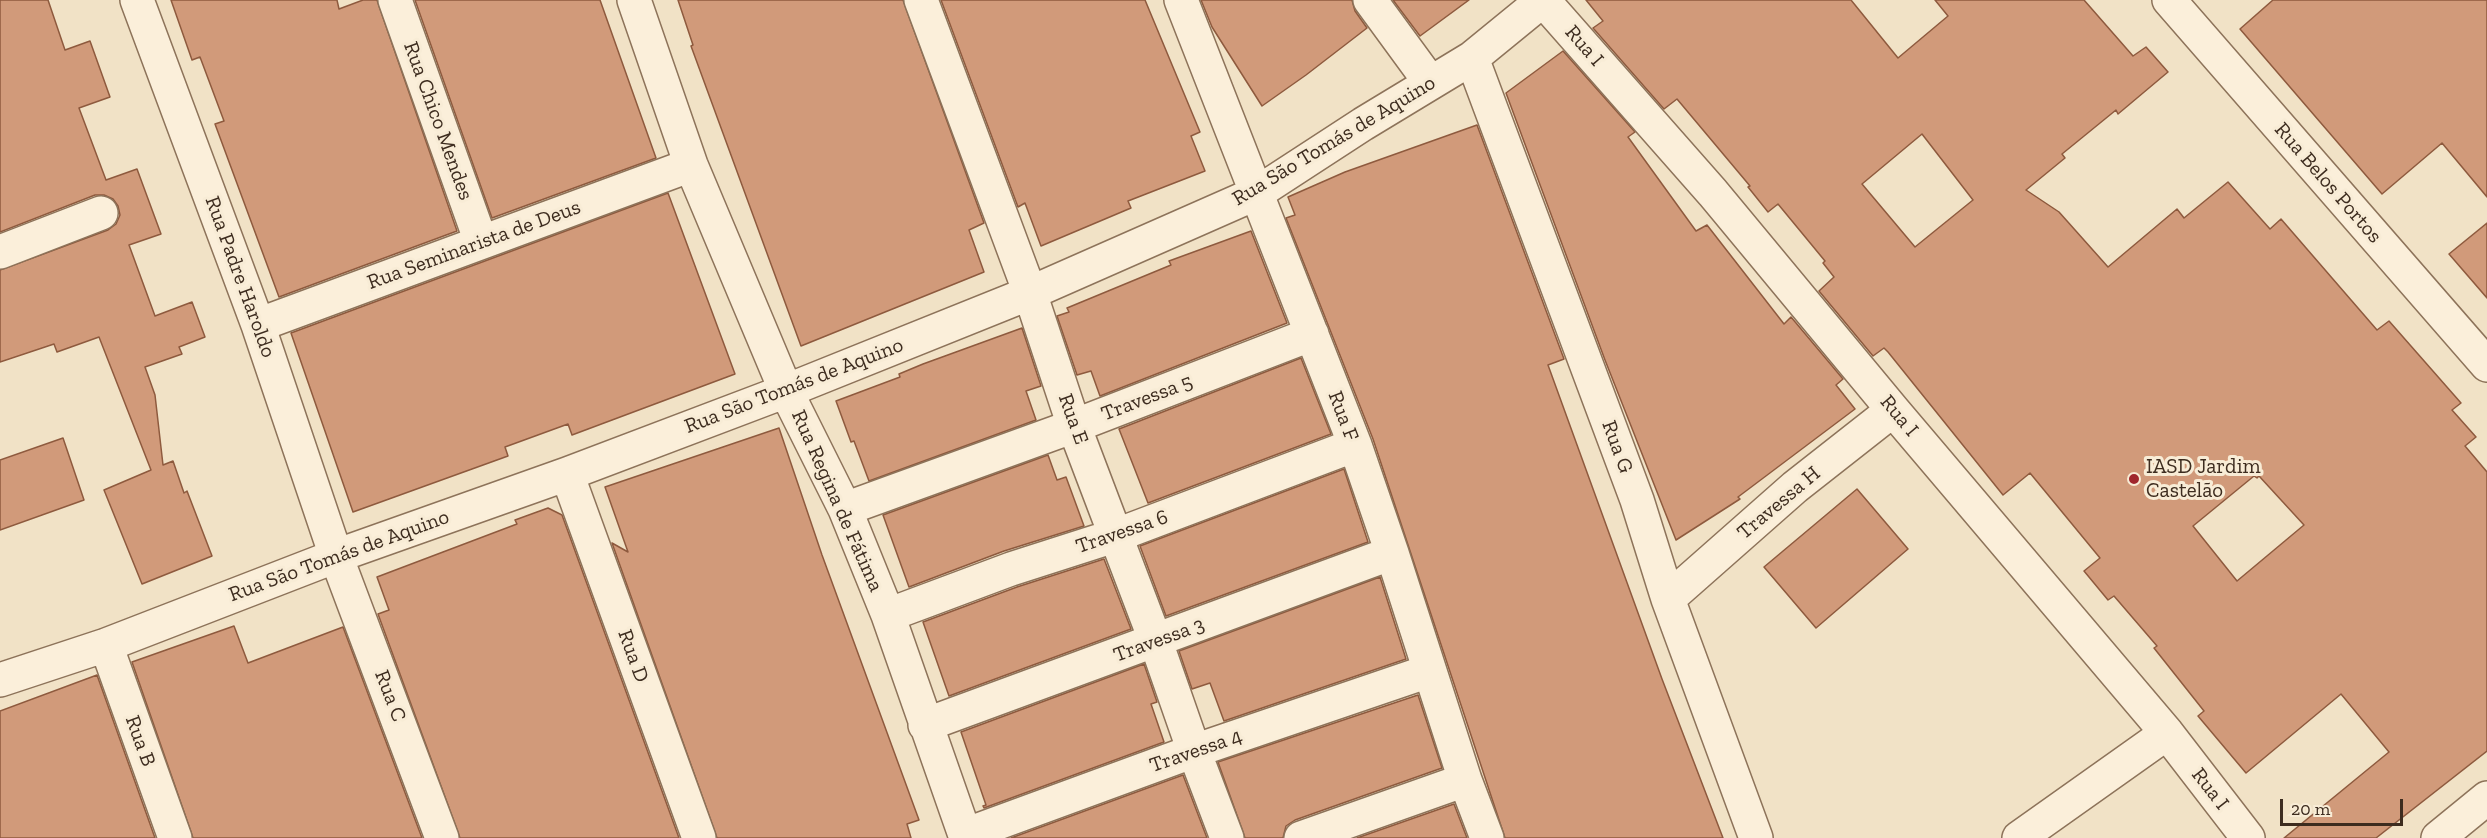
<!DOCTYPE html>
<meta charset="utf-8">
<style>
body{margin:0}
#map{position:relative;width:2487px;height:838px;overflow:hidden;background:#f1e2c6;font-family:"Zilla Slab",serif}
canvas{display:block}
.scale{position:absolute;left:2280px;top:799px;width:123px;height:27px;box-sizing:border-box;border:3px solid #3d2c1f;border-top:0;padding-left:8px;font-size:18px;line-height:21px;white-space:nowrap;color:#3d2c1f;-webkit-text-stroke:4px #f8ecd6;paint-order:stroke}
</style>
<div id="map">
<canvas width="2487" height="838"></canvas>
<div class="scale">20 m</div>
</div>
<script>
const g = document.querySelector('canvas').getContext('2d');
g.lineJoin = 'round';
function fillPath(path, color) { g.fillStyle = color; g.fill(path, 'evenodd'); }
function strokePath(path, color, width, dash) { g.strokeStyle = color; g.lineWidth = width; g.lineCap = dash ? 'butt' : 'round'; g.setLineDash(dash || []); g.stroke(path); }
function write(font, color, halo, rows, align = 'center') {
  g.font = font + ' "Zilla Slab",serif'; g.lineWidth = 6; g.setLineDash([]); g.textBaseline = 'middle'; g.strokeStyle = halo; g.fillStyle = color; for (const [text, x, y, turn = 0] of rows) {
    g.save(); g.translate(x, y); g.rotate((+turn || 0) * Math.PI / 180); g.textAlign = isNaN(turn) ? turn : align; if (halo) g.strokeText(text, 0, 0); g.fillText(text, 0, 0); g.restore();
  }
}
const building = new Path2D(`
 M0,0H48L65,50L90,41L110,97L79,108L106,180L137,169L161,234L129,245L155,316L192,302L205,337L179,347L182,354L145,367L155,395L163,465L173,461L184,493L187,491L212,556L142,584L104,490L151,470L99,337L57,352L54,344L0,362V270L108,230L116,224L120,215L118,206L113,199L104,195H95L0,232Z
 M171,0H337L339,9L363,0H377L457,231L279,297L215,124L224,121L200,57L192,60Z
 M415,0H600L656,158L492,218Z
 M678,0H903L984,223L969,230L984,272L801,346L691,46L693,45Z
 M941,0H1145L1200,132L1191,136L1205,171L1128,201L1131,208L1041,246L1025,203L1018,207Z
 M1201,0H1352L1355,11L1367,28L1306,75L1262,106L1212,27Z
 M1393,0H1469L1420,36Z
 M1586,0H1851L1898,58L1948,16L1935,0H2084L2133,56L2146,47L2168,72L2118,114L2116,110L2062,154L2065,158L2026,190L2059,212L2108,267L2177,209L2184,218L2228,182L2270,229L2281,219L2377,330L2389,321L2461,403L2452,410L2476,437L2465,446L2487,472V751L2376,838H2284L2389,752L2341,694L2246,773L2198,716L2204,711L2154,648L2157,646L2114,596L2108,600L2084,571L2100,558L2030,473L2003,495L1888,352L1884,348L1873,356L1819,291L1834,277L1823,263L1825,261L1778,204L1768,212L1748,187L1750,186L1677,99L1664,109L1593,28L1603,21ZM1922,134L1973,200L1915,247L1862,184ZM2254,476L2257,478L2259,476L2304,525L2237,581L2193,526Z
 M2273,0H2487V197L2442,143L2382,194L2240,29Z
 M1563,51L1635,132L1628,137L1696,231L1707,225L1784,324L1791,317L1843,379L1836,385L1855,409L1738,497L1740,499L1676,540L1605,360L1506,93Z
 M1477,125L1564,359L1548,365L1662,679L1723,838H1505L1373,439L1286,218L1295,215L1288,197L1345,172Z
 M668,193L735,374L572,435L568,424L505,447L508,456L353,512L291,333Z
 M2487,223V298L2449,254Z
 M1251,231L1287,323L1100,396L1091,371L1077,375L1057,316L1069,312L1067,308L1171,265L1169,261Z
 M1022,328L1041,386L1026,391L1036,420L869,481L854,441L851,442L836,401L900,377L899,374L923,364Z
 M1301,358L1331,434L1148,503L1119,429Z
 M779,428L822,555L919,820L907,824L911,838H717L612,543L628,552L605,487Z
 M63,438L84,500L0,530V460Z
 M1048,455L1057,480L1066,477L1084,526L1004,551L909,587L883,515Z
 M1344,469L1368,542L1166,616L1140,546Z
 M1857,489L1908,549L1816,628L1764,567Z
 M548,508L562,515L679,838H460L378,614L389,610L377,577L517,524L515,520Z
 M1104,559L1131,629L949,696L923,622L1017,587Z
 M1380,577L1406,659L1224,721L1210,683L1192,689L1179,651Z
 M234,626L248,663L343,627L422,838H193L132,662Z
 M1144,664L1157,702L1151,704L1164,742L984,808L983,806L986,805L961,732Z
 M97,675L155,838H0V711Z
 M1418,695L1442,768L1295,820L1286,826L1283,838H1245L1218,762Z
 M1183,775L1207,838H1011Z
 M1454,804L1467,838H1357Z`);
const minor = new Path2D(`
 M137,0L258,325L336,556L442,838
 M395,0L481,242
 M634,0L691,165L786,391L845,509L888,615L966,838
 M921,0L1030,293L1074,426L1156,642L1194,751L1227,838
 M1181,0L1355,445L1392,553L1465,780L1487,838
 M1370,0L1430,82
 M2169,0L2487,365
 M1472,58L1637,500L1668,599L1756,838
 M0,252L101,213
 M258,325L691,165
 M567,474L699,838
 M845,509L1074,426L1312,334
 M1668,599L1795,487L1893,410
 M888,615L1011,569L1117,535L1355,445
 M106,645L175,838
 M0,680L106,645L336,556L567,474L786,391L1030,293L1257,193L1363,124L1472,58L1543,0L1713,193L1893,410L2167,733L2248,838
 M925,725L1392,553
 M965,835L1194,751L1429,671
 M1301,838L1465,780
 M2019,838L2167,733
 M2438,838L2487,798`);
const markers = [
 [2134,479,6,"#a0272d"]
];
const streetNames = [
 ["Rua I",1584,46,49],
 ["Rua Chico Mendes",438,121,70],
 ["Rua São Tomás de Aquino",1334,141,-31],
 ["Rua Belos Portos",2328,183,49],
 ["Rua Seminarista de Deus",474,245,-20],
 ["Rua Padre Haroldo",240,277,70],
 ["Rua São Tomás de Aquino",794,386,-21],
 ["Travessa 5",1147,398,-21],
 ["Rua F",1343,416,69],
 ["Rua I",1899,416,50],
 ["Rua E",1073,419,70],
 ["Rua G",1617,447,70],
 ["Rua Regina de Fátima",837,501,66],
 ["Travessa H",1779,503,-40],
 ["Travessa 6",1122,532,-19],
 ["Rua São Tomás de Aquino",339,556,-20],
 ["Travessa 3",1159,640,-20],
 ["Rua D",633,656,70],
 ["Rua C",390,696,69],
 ["Rua B",140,741,70],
 ["Travessa 4",1196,751,-19],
 ["Rua I",2210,789,52]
];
const poiNames = [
 ["IASD Jardim",2146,467],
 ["Castelão",2146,491]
];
fillPath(building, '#d19a7a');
strokePath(building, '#8e5a3e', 1.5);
strokePath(minor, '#8d735a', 36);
strokePath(minor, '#fbefda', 33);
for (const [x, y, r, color] of markers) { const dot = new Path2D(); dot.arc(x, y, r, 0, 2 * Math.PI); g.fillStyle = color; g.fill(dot); strokePath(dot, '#f8ecd6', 2); }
write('21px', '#3d2c1f', '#f8ecd6', streetNames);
write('21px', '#3d2c1f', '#f8ecd6', poiNames, 'left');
</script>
